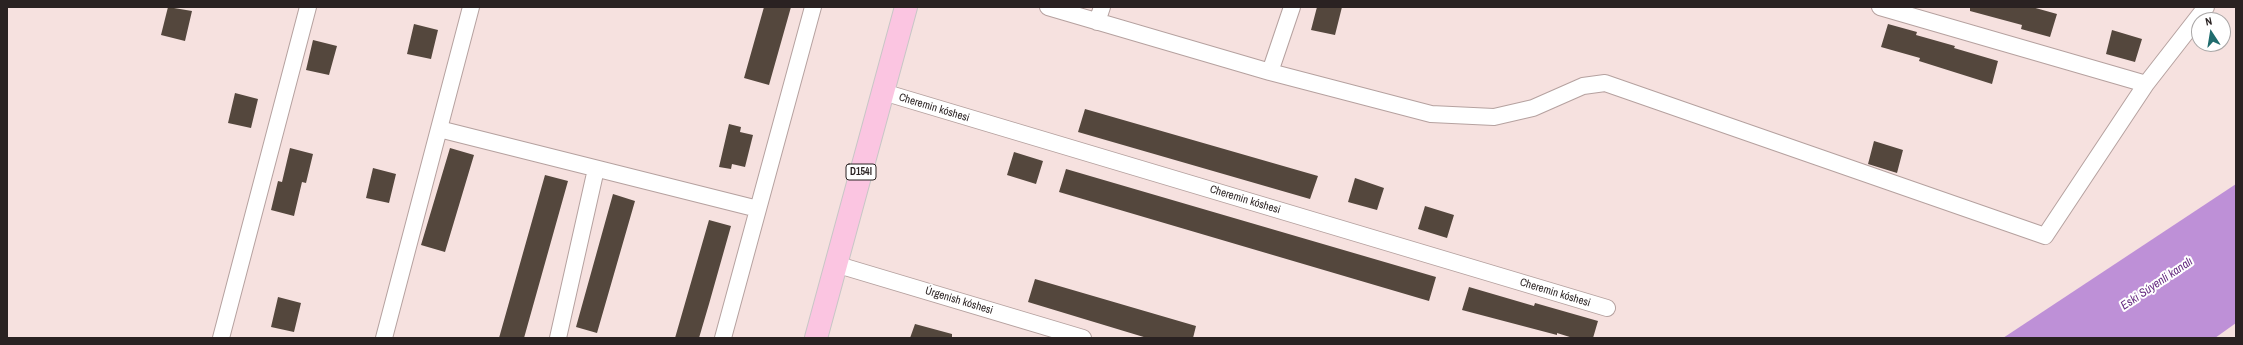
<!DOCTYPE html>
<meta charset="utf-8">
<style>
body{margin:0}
#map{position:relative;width:2243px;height:345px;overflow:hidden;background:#f6e1df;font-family:"Archivo Narrow",sans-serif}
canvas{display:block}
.frame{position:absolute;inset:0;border:8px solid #2a2222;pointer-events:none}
.north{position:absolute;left:2191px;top:12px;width:40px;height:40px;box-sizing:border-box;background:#fff;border:1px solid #aaa7a7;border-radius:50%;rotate:348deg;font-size:11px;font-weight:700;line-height:16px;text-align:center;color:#2a2222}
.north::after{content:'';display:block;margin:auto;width:14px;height:18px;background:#206c6e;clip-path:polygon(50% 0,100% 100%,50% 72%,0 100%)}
</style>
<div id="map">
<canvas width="2243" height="345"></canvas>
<div class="frame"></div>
<div class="north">N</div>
</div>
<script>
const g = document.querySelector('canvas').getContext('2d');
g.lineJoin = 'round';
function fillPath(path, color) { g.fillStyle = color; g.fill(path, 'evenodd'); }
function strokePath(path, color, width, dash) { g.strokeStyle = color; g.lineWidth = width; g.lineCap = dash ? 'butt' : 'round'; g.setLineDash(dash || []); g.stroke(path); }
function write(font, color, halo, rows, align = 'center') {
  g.font = font + ' "Archivo Narrow",sans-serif'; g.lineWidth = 4; g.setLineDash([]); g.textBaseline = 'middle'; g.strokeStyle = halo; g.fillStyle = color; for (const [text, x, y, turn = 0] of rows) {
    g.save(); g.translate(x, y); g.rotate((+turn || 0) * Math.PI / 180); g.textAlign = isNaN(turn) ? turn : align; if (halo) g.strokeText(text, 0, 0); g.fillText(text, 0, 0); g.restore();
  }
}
const water = new Path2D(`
 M2236,184V323L2215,338H2003Z`);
const building = new Path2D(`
 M168,7L192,11L185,41L161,35Z
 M764,7H791L769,85L744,78Z
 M1317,7H1342L1335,35L1311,30Z
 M1970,7H2032L2057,14L2050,37L2021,29L2022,25L1970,11Z
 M414,24L438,30L431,59L407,54Z
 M1888,24L1917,32L1916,35L1955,46L1954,48L1998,61L1992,84L1919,61L1920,58L1881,47Z
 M2112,30L2142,39L2135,62L2106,54Z
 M313,40L337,46L329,75L306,70Z
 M235,93L258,99L251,128L228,123Z
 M1085,109L1318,176L1310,199L1078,132Z
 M729,124L741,127L740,132L753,135L745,167L732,164L731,169L719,167Z
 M1874,141L1903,150L1897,173L1868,164Z
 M290,148L313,154L306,183L302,182L294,216L271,210L278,181L282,182Z
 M450,148L474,155L445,252L421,245Z
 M1014,152L1043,161L1036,184L1007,175Z
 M373,168L396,174L389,203L366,198Z
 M1066,169L1436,277L1429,301L1059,192Z
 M545,175L568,181L524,338H499Z
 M1355,178L1384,188L1377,210L1348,202Z
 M613,194L635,201L597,333L576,327Z
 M1425,206L1454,215L1447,238L1418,229Z
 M709,220L731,226L709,304L699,338H675Z
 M1035,279L1196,326L1193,338H1147L1028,302Z
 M1469,287L1534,306L1535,303L1598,321L1593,338H1573L1557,333V335L1462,310Z
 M278,297L301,303L294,332L271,327Z
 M915,324L952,334V338H910Z`);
const street = new Path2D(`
 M1048,7L1270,72L1431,114L1494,117L1533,108L1583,86L1605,83L2045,236L2146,84L2206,7
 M1880,7L2146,84
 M1097,22L1102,7
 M1270,72L1292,7
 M883,92L1607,308
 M439,129L758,209
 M835,264L1083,338
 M221,338L308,7
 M384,338L471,7
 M558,338L596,169
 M723,338L813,7`);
const primary = new Path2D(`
 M816,338L906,7`);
const shields = [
 [861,172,30]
];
const shieldNames = [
 ["D154l",861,172]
];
const streetNames = [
 ["Cheremin kóshesi",934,108,17],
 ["Cheremin kóshesi",1245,200,17],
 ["Cheremin kóshesi",1555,293,17],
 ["Úrgenish kóshesi",959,301,17]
];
const waterNames = [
 ["Eski Súyenli kanalı",2157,284,-34]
];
fillPath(water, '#be90d7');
fillPath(building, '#54473d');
strokePath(street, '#b5a19f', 18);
strokePath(primary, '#c8c6c6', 24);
strokePath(street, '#fff', 16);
strokePath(primary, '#fbc5e1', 22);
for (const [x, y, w] of shields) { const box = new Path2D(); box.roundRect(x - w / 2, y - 8, w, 16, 3); g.fillStyle = '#fff'; g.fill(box); strokePath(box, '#2a2222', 1); }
write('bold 10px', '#2a2222', null, shieldNames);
write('11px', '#2a2222', '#fff', streetNames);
write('italic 12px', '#662b80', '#fff', waterNames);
</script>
